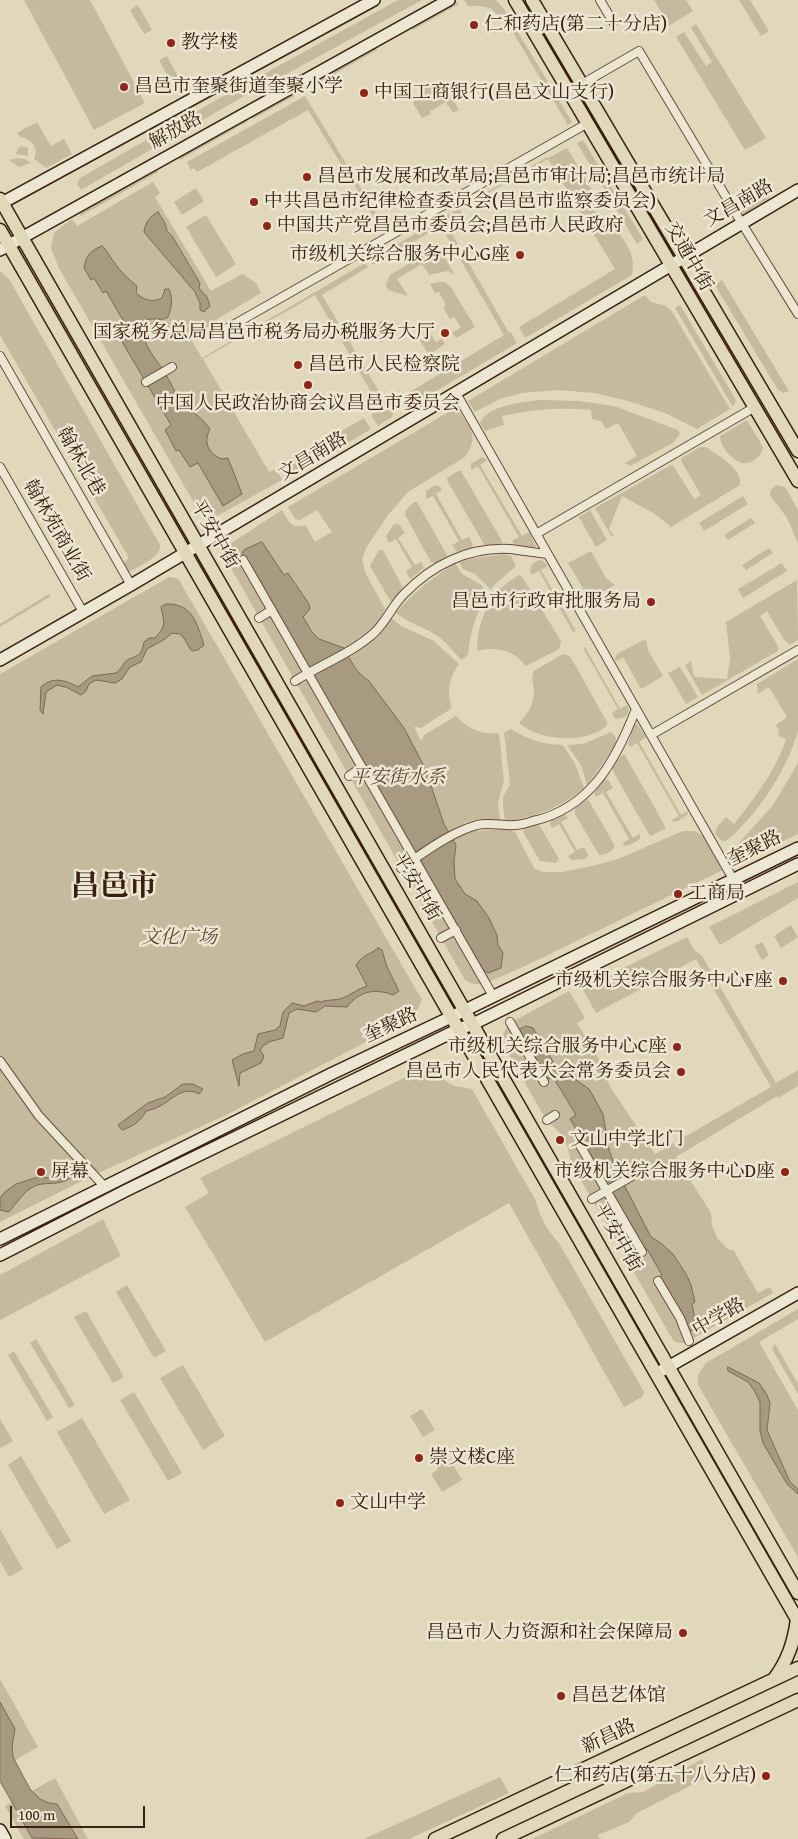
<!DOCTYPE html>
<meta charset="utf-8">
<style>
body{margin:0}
#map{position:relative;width:798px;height:1839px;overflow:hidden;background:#e1d8bb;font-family:"Gentium Book Plus",serif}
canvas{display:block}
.scale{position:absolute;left:10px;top:1806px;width:135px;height:22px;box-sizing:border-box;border:2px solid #3a2010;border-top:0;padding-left:6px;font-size:15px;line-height:18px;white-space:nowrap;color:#3a2010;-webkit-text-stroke:4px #ece6d3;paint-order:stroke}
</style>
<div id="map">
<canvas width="798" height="1839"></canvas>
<div class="scale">100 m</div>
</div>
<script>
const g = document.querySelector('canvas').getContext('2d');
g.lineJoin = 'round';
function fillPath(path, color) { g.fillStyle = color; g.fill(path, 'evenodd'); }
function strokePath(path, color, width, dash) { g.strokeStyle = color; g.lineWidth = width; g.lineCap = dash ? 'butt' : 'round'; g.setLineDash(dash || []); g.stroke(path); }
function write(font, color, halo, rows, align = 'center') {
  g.font = font + ' "Gentium Book Plus","Noto Serif SC",serif'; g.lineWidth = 5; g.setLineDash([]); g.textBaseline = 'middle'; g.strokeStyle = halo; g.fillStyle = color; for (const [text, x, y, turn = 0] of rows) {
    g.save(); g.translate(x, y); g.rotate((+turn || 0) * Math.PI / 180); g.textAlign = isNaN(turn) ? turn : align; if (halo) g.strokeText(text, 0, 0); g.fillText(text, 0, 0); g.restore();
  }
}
const green = new Path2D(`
 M24,0H90L145,103L94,130Z
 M398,0H422L261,88H257L253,86L255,79Z
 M455,0L459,4L413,30L410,25Z
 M464,0H496L504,9L572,122L568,125L508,24L490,8L480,6H468Z
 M654,0H686L693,11L669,26Z
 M739,0H750L769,31L761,36Z
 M138,5L152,30L144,34L130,10Z
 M696,24L766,138L745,150L676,37L684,32L706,66L712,62L691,28Z
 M374,45L377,50L308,89L304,83Z
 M167,56L180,81L173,85L159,60Z
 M228,71L229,74L96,148L95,145Z
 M440,82L444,84L459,110L453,113L446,102L430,111L431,114L422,118L413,103L424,85Z
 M241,86H246L249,89L246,95L86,187L81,189L77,185L80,178Z
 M301,86L303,91L253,119L251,117Z
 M305,96L387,231L384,234L308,110L197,172L194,168L191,170L187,162Z
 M246,119L248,121L180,160L177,155Z
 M37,122L51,146L64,139L72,154L46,168L34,159C39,148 33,139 20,137L17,133Z
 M583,140L643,239L637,244L577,143Z
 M22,146L28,148V156L16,154L18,148Z
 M567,148L601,206L595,210L604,226L611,222C623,240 637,252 632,275L525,338L519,327L615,269L548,159L460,209L467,223L451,232L509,333L511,332L517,343L411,406L407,407L400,398L504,335L441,226L373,265L370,260L547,157L548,158Z
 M17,158L25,159L31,163L19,167L9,160Z
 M155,167L158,172L81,216L78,210Z
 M153,182L160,193L155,197L211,291L242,274L256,283L261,293L214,321L215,323L190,337L202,358L365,263L368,267L322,295L387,405L390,404L393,414L392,417L378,426L371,415L381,409L315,295L203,359L269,472L276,469L282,480L219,515L211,517L198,510L59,268L51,248L54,233L72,219L77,226Z
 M196,188L204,201L182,215L174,202Z
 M768,196L770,198L743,214L741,212Z
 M206,215L236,264L216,277L186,227Z
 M438,246L455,275L448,271L429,275L422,264L397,279L408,296L388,290L386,285L390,275Z
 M0,271L9,279L160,545C161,558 138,566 128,573L122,564L129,558L0,335Z
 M722,280L789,391L784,393L778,390L715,285Z
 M438,282H445L451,287L475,327L456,338L452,333L461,327L454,317L450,319L443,307L446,305L439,292L435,293L430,284Z
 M645,295L651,302L666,306L671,310L730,409L697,429L665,413L628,401L594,393L558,390L522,393L500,399L475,412L468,401Z
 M680,305L736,400L733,407L675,308Z
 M383,320L392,335L380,343L370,327Z
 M427,328L436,342L442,339L445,344L429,355L420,341Z
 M541,400L578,401L614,406L678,430L680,434L673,443L630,466L625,463L637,456L618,423L606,429L601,421L592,419L591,410C559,407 533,409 502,416L504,425L485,431L480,423C487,405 524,402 541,400Z
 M457,407C468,427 481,435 465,457L408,492L388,515L366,548L362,560L366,574L385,609C381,622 368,632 357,639L363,646L378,637L391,618L401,626L434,641L459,664C449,678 446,692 452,708L421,728L414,727L421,741L424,735L456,716C468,729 481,735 499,733L504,780L498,803L500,820H475L463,823L467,834L473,831L508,829L515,832L534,868L543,872H563L596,865L618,859L683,831H694L703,836L723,870L523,967L484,984H473L465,980L227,561V550L230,544L282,510C288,521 292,530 305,525L315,542L332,532L317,510L300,520L295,519L288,507Z
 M364,418L371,429L293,475L286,463Z
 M747,420L763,447C763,455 751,465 742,463C732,460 720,447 720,436Z
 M700,447H706C718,456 742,467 740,485L671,527L655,514L622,496L609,529L614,536L612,537L595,508L671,465L674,467L694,499L701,495L681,461L682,458Z
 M482,457L487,460L480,465L522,536L529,532L536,546L534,549L516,547L512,541L519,537L478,466L471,470V464Z
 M458,471H461L502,541L500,546H485L448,482L447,478Z
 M435,485L440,486L442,490L436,494L462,540L469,537L473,545L471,549L457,552L452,545L459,541L433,496L426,499V491Z
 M776,485L785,487L798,510V543L787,518L770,495L771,490Z
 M743,496L748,504L704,531L699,523Z
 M414,502H417L447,555L446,557L436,563L431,562L405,515L406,510Z
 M590,510L607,540L596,547L579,517Z
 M751,518L755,523L728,540L724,535Z
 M394,524H399L405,533L398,538L415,565L421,562L424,568L410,579L406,571L412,567L396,539L389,543L386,536Z
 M769,548L773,553L746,570L742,565Z
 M379,550H383L403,588L391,602L370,566Z
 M591,551L606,578L615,585L585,602L580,599L587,595L568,563Z
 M504,554L511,556L516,566L494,585L491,590L475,574L463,569L459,562L469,559Z
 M539,560L543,561L548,566L541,570L576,631L573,632L539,571L532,575L530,571L532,564Z
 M455,563L462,574L480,584L489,593C476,612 470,633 468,655L462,660C454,653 447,643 439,637C425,627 410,624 396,613C413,592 433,578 455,563Z
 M782,563L787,571L743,598L738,589Z
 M519,575H521L561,641L559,649L526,666C514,650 495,646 477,651C477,629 484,606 500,589C505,584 513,579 519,575Z
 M169,577L176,578L179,580L422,1000L414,1017L224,1116L94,1175L0,1222V674Z
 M797,580L798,640L790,645L785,641L767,611L760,616L778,646V651L702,695L685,665L691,661L694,677L727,679L730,658L726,622Z
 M49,594L51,596L0,627V624Z
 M646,639L648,650L663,676L641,689L623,657L617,661L615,659L617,654Z
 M585,647L620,709L627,705L629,711L625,717L617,719L614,717L612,713L618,709L583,648Z
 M563,654L570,656L608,724C589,745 539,741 519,723C528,714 534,704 534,691C534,683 530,678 534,671Z
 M798,659V730C788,769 757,816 726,841H722L715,834L717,827L726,817L734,824C754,799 777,769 786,739L778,736L779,730L776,725L787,717L769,687L758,694L757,684Z
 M680,667L698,697L686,704L668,673Z
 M634,725L637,724L646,737L639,742L681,815L688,811L687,815L678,821L673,822L672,820L679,816L637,743L630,747L628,744Z
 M511,729C529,740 542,744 563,745L575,764L584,788C557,810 538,815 505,822L503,806V797L510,784L504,733Z
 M611,732L615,736L617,744L587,785L581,765L567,745L583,744Z
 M622,755H625L665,826V829L650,836L613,771V766Z
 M798,763V834L733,865L729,856L731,852L773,805Z
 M606,779L608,780L613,788L606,792L633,838L639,834L641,837C638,842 630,845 624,846L623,843L629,839L603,793L596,797L594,793L603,780Z
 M588,799L615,846C611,852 606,855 599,855L575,814V808Z
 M564,814L568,818L561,822L577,850L584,847L588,855L586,859L571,860L568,856L575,852L559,824L552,828L550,824L552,819Z
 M536,825L540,826L559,859L556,863L540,861L523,832L525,827Z
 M798,882V898L720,945L709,927Z
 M791,925L798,937L781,948L774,936Z
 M687,937L694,950L702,956L776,1083L798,1070V1086L778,1098L777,1096L676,1157L711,1213L712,1225L717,1238L728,1249L734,1251L758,1293L770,1287L773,1293L685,1343H678L673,1340L571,1163L567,1145L560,1133L545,1118L504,1046L503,1036L508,1024L569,991L585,1018L577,1023L606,1071L609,1085L655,1154L771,1087L696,959L596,1013L582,988Z
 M762,942L769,955L762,960L754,946Z
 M424,1068L438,1074L447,1082L455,1086L472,1089L536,1201C540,1218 547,1230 559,1243L644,1392L642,1397L624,1407L509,1203L265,1342L185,1207L209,1193L200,1178Z
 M103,1219L121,1256L0,1320V1275Z
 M127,1285L166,1351L154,1358L116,1292Z
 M798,1309V1319L759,1342L798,1410V1557L698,1385C696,1374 701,1371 706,1363Z
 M86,1311L124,1377L113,1383L74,1317Z
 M36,1339L75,1405L69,1408L30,1343Z
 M775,1344L798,1384V1394L772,1349Z
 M14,1351L53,1417L47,1421L8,1355Z
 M183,1365L225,1436L203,1450L160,1378Z
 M134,1392L182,1473L168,1481L120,1400Z
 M422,1409L435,1430L423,1437L410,1416Z
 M82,1418L130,1500L104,1514L57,1432Z
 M0,1419L13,1441L1,1448L0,1446Z
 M441,1444L462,1480L442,1492L431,1474L437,1470L438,1466L428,1452Z
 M21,1456L71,1541L57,1549L8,1465Z
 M0,1529L23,1569L9,1577L0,1561Z
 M0,1679L38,1747L0,1769Z
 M702,1759L711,1775L637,1813L629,1822L598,1835L600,1839H532L628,1793L643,1792Z
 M500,1777L509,1793L409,1839H364Z
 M55,1778L88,1839H24L5,1806Z`);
const water = new Path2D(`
 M158,212L165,223L167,231L172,236L200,283L199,288L207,297L210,306L204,312L200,310V303L195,292L144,232C145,223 150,216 158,212Z
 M102,246C108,251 109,256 114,262C120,271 128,279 137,286L136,293C144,300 152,303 162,298L165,289H169C173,299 172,307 168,317C161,322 154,317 146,320C135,339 158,360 166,375C172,385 177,398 185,405C194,413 203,419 210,429C203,442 208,454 222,459L228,458L242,494L223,506L198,463L190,467L179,450L176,451L165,430L171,425L114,328L124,322L106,291L103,293L94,278L91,280L84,268C86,256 90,250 102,246Z
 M262,542L284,575L288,573L309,604L310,609L303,617L312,632L319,639L344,648C351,661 356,673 369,681L404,728L425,768L444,824L456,845L454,861L455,879L465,894L477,901L489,918L497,935L498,945L503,953L501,968L488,973L482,969L242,553L244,550Z
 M166,604C193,603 197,624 204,645L198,650L192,651C187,646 186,639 180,634L172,633L165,639L147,649L141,662L130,667L122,679L115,683L96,680L89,684L86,691L81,695L66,687L57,685L46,692L43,714L40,710L41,687C53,676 65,680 78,687L92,676L116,673C120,670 122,667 124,663C132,654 141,661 144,642L149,638H155C167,625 164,623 161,607Z
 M378,948L382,950L387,967L399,991L393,995C375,988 359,991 347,1007L325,1006L316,1012L297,1009L289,1013L283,1038L269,1042L263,1046L260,1050L264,1056L261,1063L240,1073L239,1086L232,1060L243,1054L254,1051L258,1034L275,1030L280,1026L283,1012L292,1003L304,1006L317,1001L321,1002C329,999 337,1001 345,997C352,994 358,989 367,986L356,965C365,953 368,956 378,948Z
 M526,1026L533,1028L555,1065L589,1089L593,1096L603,1114L609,1150L616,1169L651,1237L662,1244L673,1254L686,1274L691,1285L695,1302L692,1304L696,1325L694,1327L695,1329L688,1332L683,1318L659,1277L662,1275L647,1249L644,1251L583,1146L585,1144L570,1119L576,1115L553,1077L546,1080L517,1031Z
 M183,1084H193L203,1089L199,1094C182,1085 173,1100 158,1107C155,1109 150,1110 146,1111C141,1121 132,1127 122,1130L118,1125L148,1103L165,1097Z
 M71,1167L75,1174C61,1189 45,1179 31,1188C22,1194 16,1204 9,1212L0,1210V1198L5,1192L16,1184L38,1177L51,1178L63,1173Z
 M728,1367L759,1383L767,1395L770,1403L767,1430L790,1482L798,1489V1494L787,1484L763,1443L760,1431V1402L754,1390L748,1382L728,1371Z
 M0,1702L15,1729L12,1746L13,1757L30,1789L40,1799L49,1803L57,1804L78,1839L32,1838L0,1781Z`);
const street = new Path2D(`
 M600,0L613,22
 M582,84L639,51L741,222L798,314
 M219,333L588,123
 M0,356L131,585
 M146,382L172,367
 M456,393L733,879
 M0,467L83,612
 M536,534L755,407
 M243,560L493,996
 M259,618L272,610
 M295,681C320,665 352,653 374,633C386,622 392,606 404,594C432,565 468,547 509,549C522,550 535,553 547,554
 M651,735L798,650
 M349,776L362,767
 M401,868C425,852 449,833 477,825C489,822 503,826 515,825C521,825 527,823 533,821C591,808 616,760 636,709
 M441,938L456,930
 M510,1022L544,1082
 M0,1061L39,1116L104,1186
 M547,1120L555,1115
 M581,1147L642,1252
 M592,1199L634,1175
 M658,1281L680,1318L689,1341`);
const secondary = new Path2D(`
 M0,204L374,0
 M0,250L449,0
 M0,660L131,585L798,190
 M0,1239L331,1074L451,1017L798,848
 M0,1255L127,1190L459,1029L473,1024L798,864
 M661,1371L798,1293
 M0,1830L5,1839`);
const primary = new Path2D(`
 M515,0L798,481
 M532,0L798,451
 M0,199L798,1593
 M0,230L798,1621
 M774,1679C788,1660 794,1642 797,1619
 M435,1839L798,1668
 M503,1839L798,1700`);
const markers = [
 [474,25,5,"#8f2418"],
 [171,43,5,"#8f2418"],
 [124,87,5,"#8f2418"],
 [364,93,5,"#8f2418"],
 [307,177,5,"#8f2418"],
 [254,202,5,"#8f2418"],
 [267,226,5,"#8f2418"],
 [520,255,5,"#8f2418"],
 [445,333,5,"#8f2418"],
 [298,365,5,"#8f2418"],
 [308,385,5,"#8f2418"],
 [651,602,5,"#8f2418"],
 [678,894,5,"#8f2418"],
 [783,981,5,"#8f2418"],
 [677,1047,5,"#8f2418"],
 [681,1072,5,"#8f2418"],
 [560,1140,5,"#8f2418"],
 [41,1172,5,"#8f2418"],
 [785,1172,5,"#8f2418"],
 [419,1458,5,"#8f2418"],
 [340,1503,5,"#8f2418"],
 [683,1633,5,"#8f2418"],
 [561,1696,5,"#8f2418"],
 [766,1776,5,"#8f2418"]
];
const poiNames = [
 ["仁和药店(第二十分店)",484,25],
 ["教学楼",181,43],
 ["昌邑市奎聚街道奎聚小学",134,87],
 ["中国工商银行(昌邑文山支行)",374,93],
 ["昌邑市发展和改革局;昌邑市审计局;昌邑市统计局",317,177],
 ["中共昌邑市纪律检查委员会(昌邑市监察委员会)",264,202],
 ["中国共产党昌邑市委员会;昌邑市人民政府",277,226],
 ["市级机关综合服务中心G座",510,255,"right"],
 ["国家税务总局昌邑市税务局办税服务大厅",435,333,"right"],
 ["昌邑市人民检察院",308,365],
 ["中国人民政治协商会议昌邑市委员会",308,404,"center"],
 ["昌邑市行政审批服务局",641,602,"right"],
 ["工商局",688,894],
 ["市级机关综合服务中心F座",773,981,"right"],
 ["市级机关综合服务中心C座",667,1047,"right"],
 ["昌邑市人民代表大会常务委员会",671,1072,"right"],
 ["文山中学北门",570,1140],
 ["屏幕",51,1172],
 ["市级机关综合服务中心D座",775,1172,"right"],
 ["崇文楼C座",429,1458],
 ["文山中学",350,1503],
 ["昌邑市人力资源和社会保障局",673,1633,"right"],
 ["昌邑艺体馆",571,1696],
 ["仁和药店(第五十八分店)",756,1776,"right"]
];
const streetNames = [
 ["解放路",176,131,-29],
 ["文昌南路",739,204,-30],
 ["交通中街",688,257,60],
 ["文昌南路",313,457,-31],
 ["翰林北巷",80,462,60],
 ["翰林苑商业街",56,531,60],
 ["平安中街",214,535,60],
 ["奎聚路",755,849,-26],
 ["平安中街",416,887,60],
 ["奎聚路",391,1026,-25],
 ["平安中街",617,1238,60],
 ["中学路",719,1318,-30],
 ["新昌路",609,1737,-25]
];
const parkNames = [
 ["平安街水系",398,778],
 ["文化广场",179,938]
];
const townNames = [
 ["昌邑市",114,888]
];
fillPath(green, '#c5b99e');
fillPath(water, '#a89981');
strokePath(water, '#7c6954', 1);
strokePath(street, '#644e3b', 10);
strokePath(secondary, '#3a2010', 14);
strokePath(primary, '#3a2010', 15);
strokePath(street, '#ece6d3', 8);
strokePath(secondary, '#ece6d3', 11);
strokePath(primary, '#e1d8bb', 12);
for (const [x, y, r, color] of markers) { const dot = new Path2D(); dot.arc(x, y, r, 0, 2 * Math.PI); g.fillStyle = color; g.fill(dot); strokePath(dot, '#ece6d3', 2); }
write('19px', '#3a2010', '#ece6d3', poiNames, 'left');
write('19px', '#3a2010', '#ece6d3', streetNames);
write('italic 19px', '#5d4634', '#ece6d3', parkNames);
write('bold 29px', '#3a2010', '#ece6d3', townNames);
</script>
